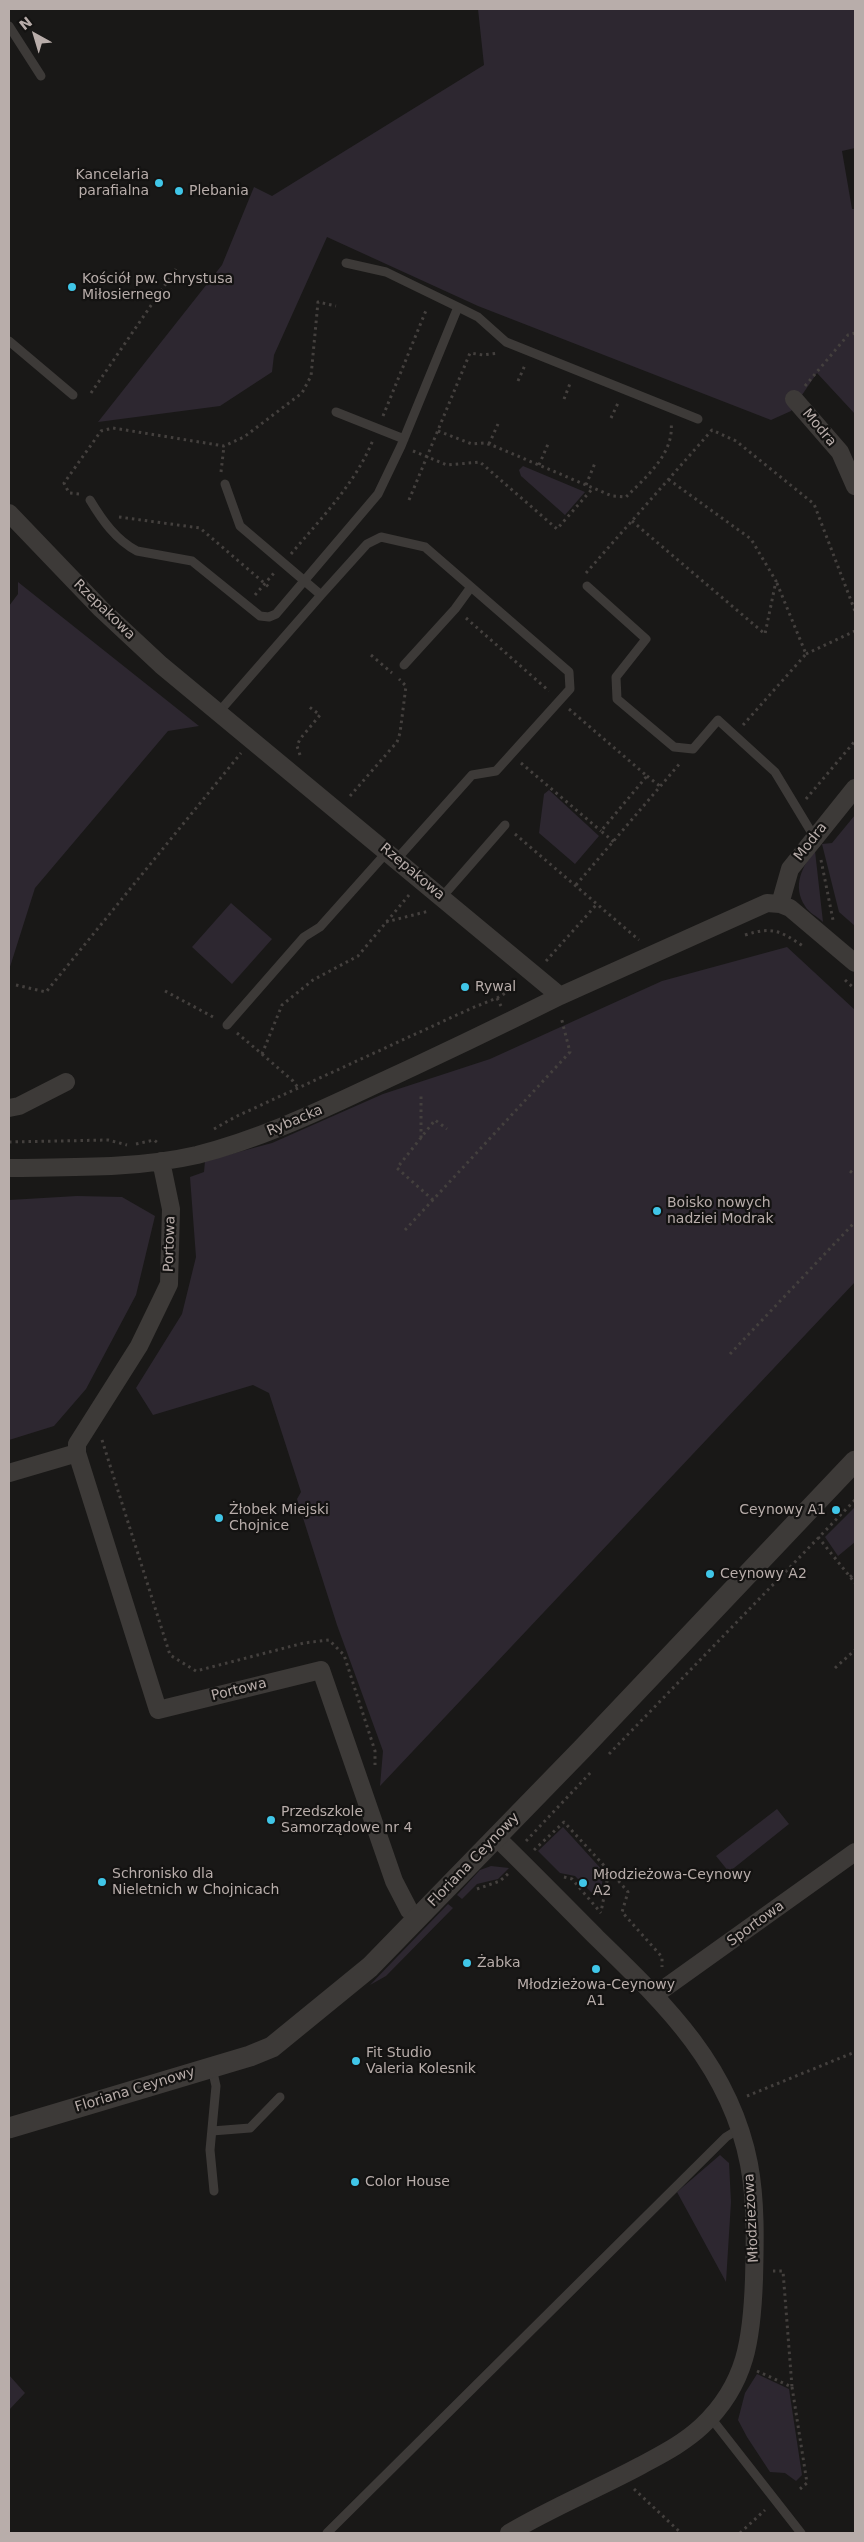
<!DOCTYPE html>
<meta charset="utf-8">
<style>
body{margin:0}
#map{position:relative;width:864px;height:2542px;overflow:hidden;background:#191817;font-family:"DejaVu Sans",sans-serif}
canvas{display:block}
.frame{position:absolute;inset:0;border:10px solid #b8adaa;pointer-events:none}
.north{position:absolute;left:10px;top:10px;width:50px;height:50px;-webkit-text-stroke:4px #141312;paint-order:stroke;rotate:321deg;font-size:14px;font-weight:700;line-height:20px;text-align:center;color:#b8adaa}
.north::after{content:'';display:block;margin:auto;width:18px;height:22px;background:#b8adaa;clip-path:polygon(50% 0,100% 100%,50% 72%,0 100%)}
</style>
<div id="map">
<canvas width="864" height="2542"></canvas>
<div class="frame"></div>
<div class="north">N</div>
</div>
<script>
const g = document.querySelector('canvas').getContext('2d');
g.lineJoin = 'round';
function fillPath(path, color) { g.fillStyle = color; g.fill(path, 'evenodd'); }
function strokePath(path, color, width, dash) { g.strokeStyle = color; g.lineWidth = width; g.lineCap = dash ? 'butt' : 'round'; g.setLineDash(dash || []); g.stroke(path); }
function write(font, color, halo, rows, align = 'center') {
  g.font = font + ' "DejaVu Sans",sans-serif'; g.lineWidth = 4.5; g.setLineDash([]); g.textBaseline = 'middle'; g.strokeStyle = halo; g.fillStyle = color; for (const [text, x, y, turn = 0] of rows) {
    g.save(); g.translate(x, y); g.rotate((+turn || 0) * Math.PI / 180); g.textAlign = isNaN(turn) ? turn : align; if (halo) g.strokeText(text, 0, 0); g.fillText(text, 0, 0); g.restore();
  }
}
const green = new Path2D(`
 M478,9H855V148L842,151L852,209H855V414L817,373L791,411L771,420L478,306L327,237L274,355L272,372L220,406L98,422L222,265L254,187L272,196L484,65Z
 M523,466L585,492L565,515L521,476L519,470Z
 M18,582L199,726L168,731L35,888L9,970V606L18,594Z
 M549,790L599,836L575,864L539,833L544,794Z
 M855,815V926L839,912L822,844L832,843Z
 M815,851L823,922C818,917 808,912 805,906C792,886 802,866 815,851Z
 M231,903L272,939L232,984L192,947Z
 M787,947L855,1010V1282L380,1786L383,1751L337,1625L297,1499L301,1492L269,1393L253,1385L153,1415L136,1388L182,1314L196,1257L190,1177L204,1172L205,1161L272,1143L383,1094L490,1059L662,981Z
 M77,1196L122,1197L155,1216L136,1295L86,1389L54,1426L9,1440V1200Z
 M855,1507V1542L838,1556L825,1537Z
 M777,1809L789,1824L729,1872L716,1856Z
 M563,1827L604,1872L600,1896L592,1893L575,1876L560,1873L538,1851Z
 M491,1866L509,1868L498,1879L477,1884L462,1899L457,1895L480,1870Z
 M448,1904L453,1908L386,1976L370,1985Z
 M720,2155L729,2163L731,2202L726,2282L677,2192Z
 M757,2374L789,2389L802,2475L796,2481L785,2473L770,2472L747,2437L738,2420L745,2393Z
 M9,2375L25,2393L9,2410Z`);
const path = new Path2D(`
 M518,381L525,365
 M805,386L848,335L855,333
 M91,393L176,269
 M564,399L571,381
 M383,416L427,308
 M611,418L619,401
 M438,431L472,444L485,443L494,446L612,496L626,497C646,477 675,453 671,422
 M489,444L498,424
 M413,451L447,465L480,462L557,529L593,488
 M539,465L548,444
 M221,472L224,446
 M586,485L595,463
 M79,494L69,493L64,483L101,431L113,428L224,446L244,437L302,393L311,376L318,302L336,306
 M409,500L470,353L483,355L498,353
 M119,517L200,528L270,588
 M632,521L765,634L776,581L751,539L668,479
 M291,554C322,517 355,484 373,440
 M586,573L712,430L736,441L814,504L855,611
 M255,595L274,573
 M466,618L549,691
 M806,654L855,631
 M371,655L392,673
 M569,709L647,776L601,831L614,842
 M743,725L806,654L776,581
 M300,755L297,746L300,739L320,715L308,706
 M521,763L601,831
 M647,776L661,787
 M350,796L397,742L400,733L406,686L399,679
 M806,799L855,741
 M515,834L639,940
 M821,860L833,920
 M576,885L681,762
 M386,922L429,911
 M745,935C773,926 780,931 803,946
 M546,961L597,904
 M845,980L855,989
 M16,985L46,992L241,753
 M165,991L215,1018
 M497,998L519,985
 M237,1033L262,1054L282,1005L313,980L358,956L409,895
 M262,1054L293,1081L299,1089
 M214,1129L235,1117L472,1008L497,998L501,1006
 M421,1138V1095
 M9,1142L108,1140L127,1145
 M136,1144L154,1140L158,1143
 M850,1171L855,1175
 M433,1200L397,1168L435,1120L447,1129
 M405,1230L570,1052L561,1017
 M730,1354L855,1222
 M102,1440L170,1655L196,1671L304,1643L329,1640L344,1655L375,1751V1765
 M818,1537L855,1583
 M850,1577L855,1573
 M835,1668L855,1650
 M609,1754L855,1500
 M526,1841L592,1771
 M534,1850L564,1822L609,1871L601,1912
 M610,1871L628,1892L622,1912L662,1957V1967
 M564,1877L572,1879L601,1913
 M477,1889L500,1881L509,1873
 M747,2096L855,2052
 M757,2371L792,2387L783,2271H773
 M792,2387L807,2483L800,2489
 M634,2489L681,2533
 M740,2533L765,2510`);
const service = new Path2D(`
 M9,26L41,76
 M458,307L478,317L506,342L698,419
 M9,341L73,395
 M336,412L404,439
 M90,500C102,520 116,540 137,551L192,561L260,616L269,617L276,614L378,494L401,446L458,307L386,272L346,263
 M587,586L646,639L616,677L617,699L674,747L693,749L718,720L775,772L810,830L816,835
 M321,595L367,544L381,537L425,547L569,672L570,689L496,771L472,775L396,860
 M404,665L455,609L471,587
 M218,713L321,595L240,526L225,484
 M442,897L505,825
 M227,1025L304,937L320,927L387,852
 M212,2068L216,2086L210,2150L214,2191
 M212,2131L250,2128L280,2097
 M711,2418L801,2533
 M327,2533L726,2137L739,2129`);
const minor = new Path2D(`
 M794,399L840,452L855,486
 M9,513L101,609L161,665L560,996L767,903L780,904L790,908L855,963
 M780,904L790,869L855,788
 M9,1108L19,1106L66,1082
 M161,1161L171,1209L169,1284L139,1346L77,1444V1453L158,1710L321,1670L394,1881L409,1910L418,1918
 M9,1168C71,1167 136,1169 197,1155C256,1140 311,1115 366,1089C431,1059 496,1028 560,996
 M9,1473L77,1453
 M496,1837C530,1870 563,1904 597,1938C665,2004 730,2066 749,2164C756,2201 755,2241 754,2279C752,2337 747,2384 702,2426C684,2443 662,2454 640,2466C597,2489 551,2508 509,2533
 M655,1995L855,1852`);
const tertiary = new Path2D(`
 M9,2128L250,2056L272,2047L370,1967L582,1749L855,1461`);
const markers = [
 [159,183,5,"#40c6e8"],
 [179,191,5,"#40c6e8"],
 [72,287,5,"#40c6e8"],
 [465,987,5,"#40c6e8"],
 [657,1211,5,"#40c6e8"],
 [836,1510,5,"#40c6e8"],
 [219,1518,5,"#40c6e8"],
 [710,1574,5,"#40c6e8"],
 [271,1820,5,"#40c6e8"],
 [102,1882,5,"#40c6e8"],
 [583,1883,5,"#40c6e8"],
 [467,1963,5,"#40c6e8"],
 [596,1969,5,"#40c6e8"],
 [356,2061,5,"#40c6e8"],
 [355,2182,5,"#40c6e8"]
];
const poiNames = [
 ["Kancelaria",149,175,"right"],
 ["parafialna",149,191,"right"],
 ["Plebania",189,191],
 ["Kościół pw. Chrystusa",82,279],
 ["Miłosiernego",82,295],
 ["Rywal",475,987],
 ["Boisko nowych",667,1203],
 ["nadziei Modrak",667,1219],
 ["Żłobek Miejski",229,1510],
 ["Chojnice",229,1526],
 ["Ceynowy A1",826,1510,"right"],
 ["Ceynowy A2",720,1574],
 ["Przedszkole",281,1812],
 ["Samorządowe nr 4",281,1828],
 ["Schronisko dla",112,1874],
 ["Nieletnich w Chojnicach",112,1890],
 ["Młodzieżowa-Ceynowy",593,1875],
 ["A2",593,1891],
 ["Żabka",477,1963],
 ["Młodzieżowa-Ceynowy",596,1985,"center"],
 ["A1",596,2001,"center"],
 ["Fit Studio",366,2053],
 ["Valeria Kolesnik",366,2069],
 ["Color House",365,2182]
];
const streetNames = [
 ["Modra",819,428,50],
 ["Rzepakowa",104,610,44],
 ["Modra",811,842,-52],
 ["Rzepakowa",412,872,40],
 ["Rybacka",295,1121,-23],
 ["Portowa",170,1244,-88],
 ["Portowa",239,1690,-14],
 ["Floriana Ceynowy",474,1860,-46],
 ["Sportowa",756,1924,-36],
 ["Floriana Ceynowy",135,2090,-17],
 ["Młodzieżowa",752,2218,-93]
];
fillPath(green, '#2d2730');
strokePath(path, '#44403e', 3, [2.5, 4]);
strokePath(service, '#3d3a38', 9);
strokePath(minor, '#3d3a38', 18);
strokePath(tertiary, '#3d3a38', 21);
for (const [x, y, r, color] of markers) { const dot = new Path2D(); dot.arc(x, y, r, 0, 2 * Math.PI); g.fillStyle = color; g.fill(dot); strokePath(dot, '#141312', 2); }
write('14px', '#b8adaa', '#141312', poiNames, 'left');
write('14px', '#b8adaa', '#141312', streetNames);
</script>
